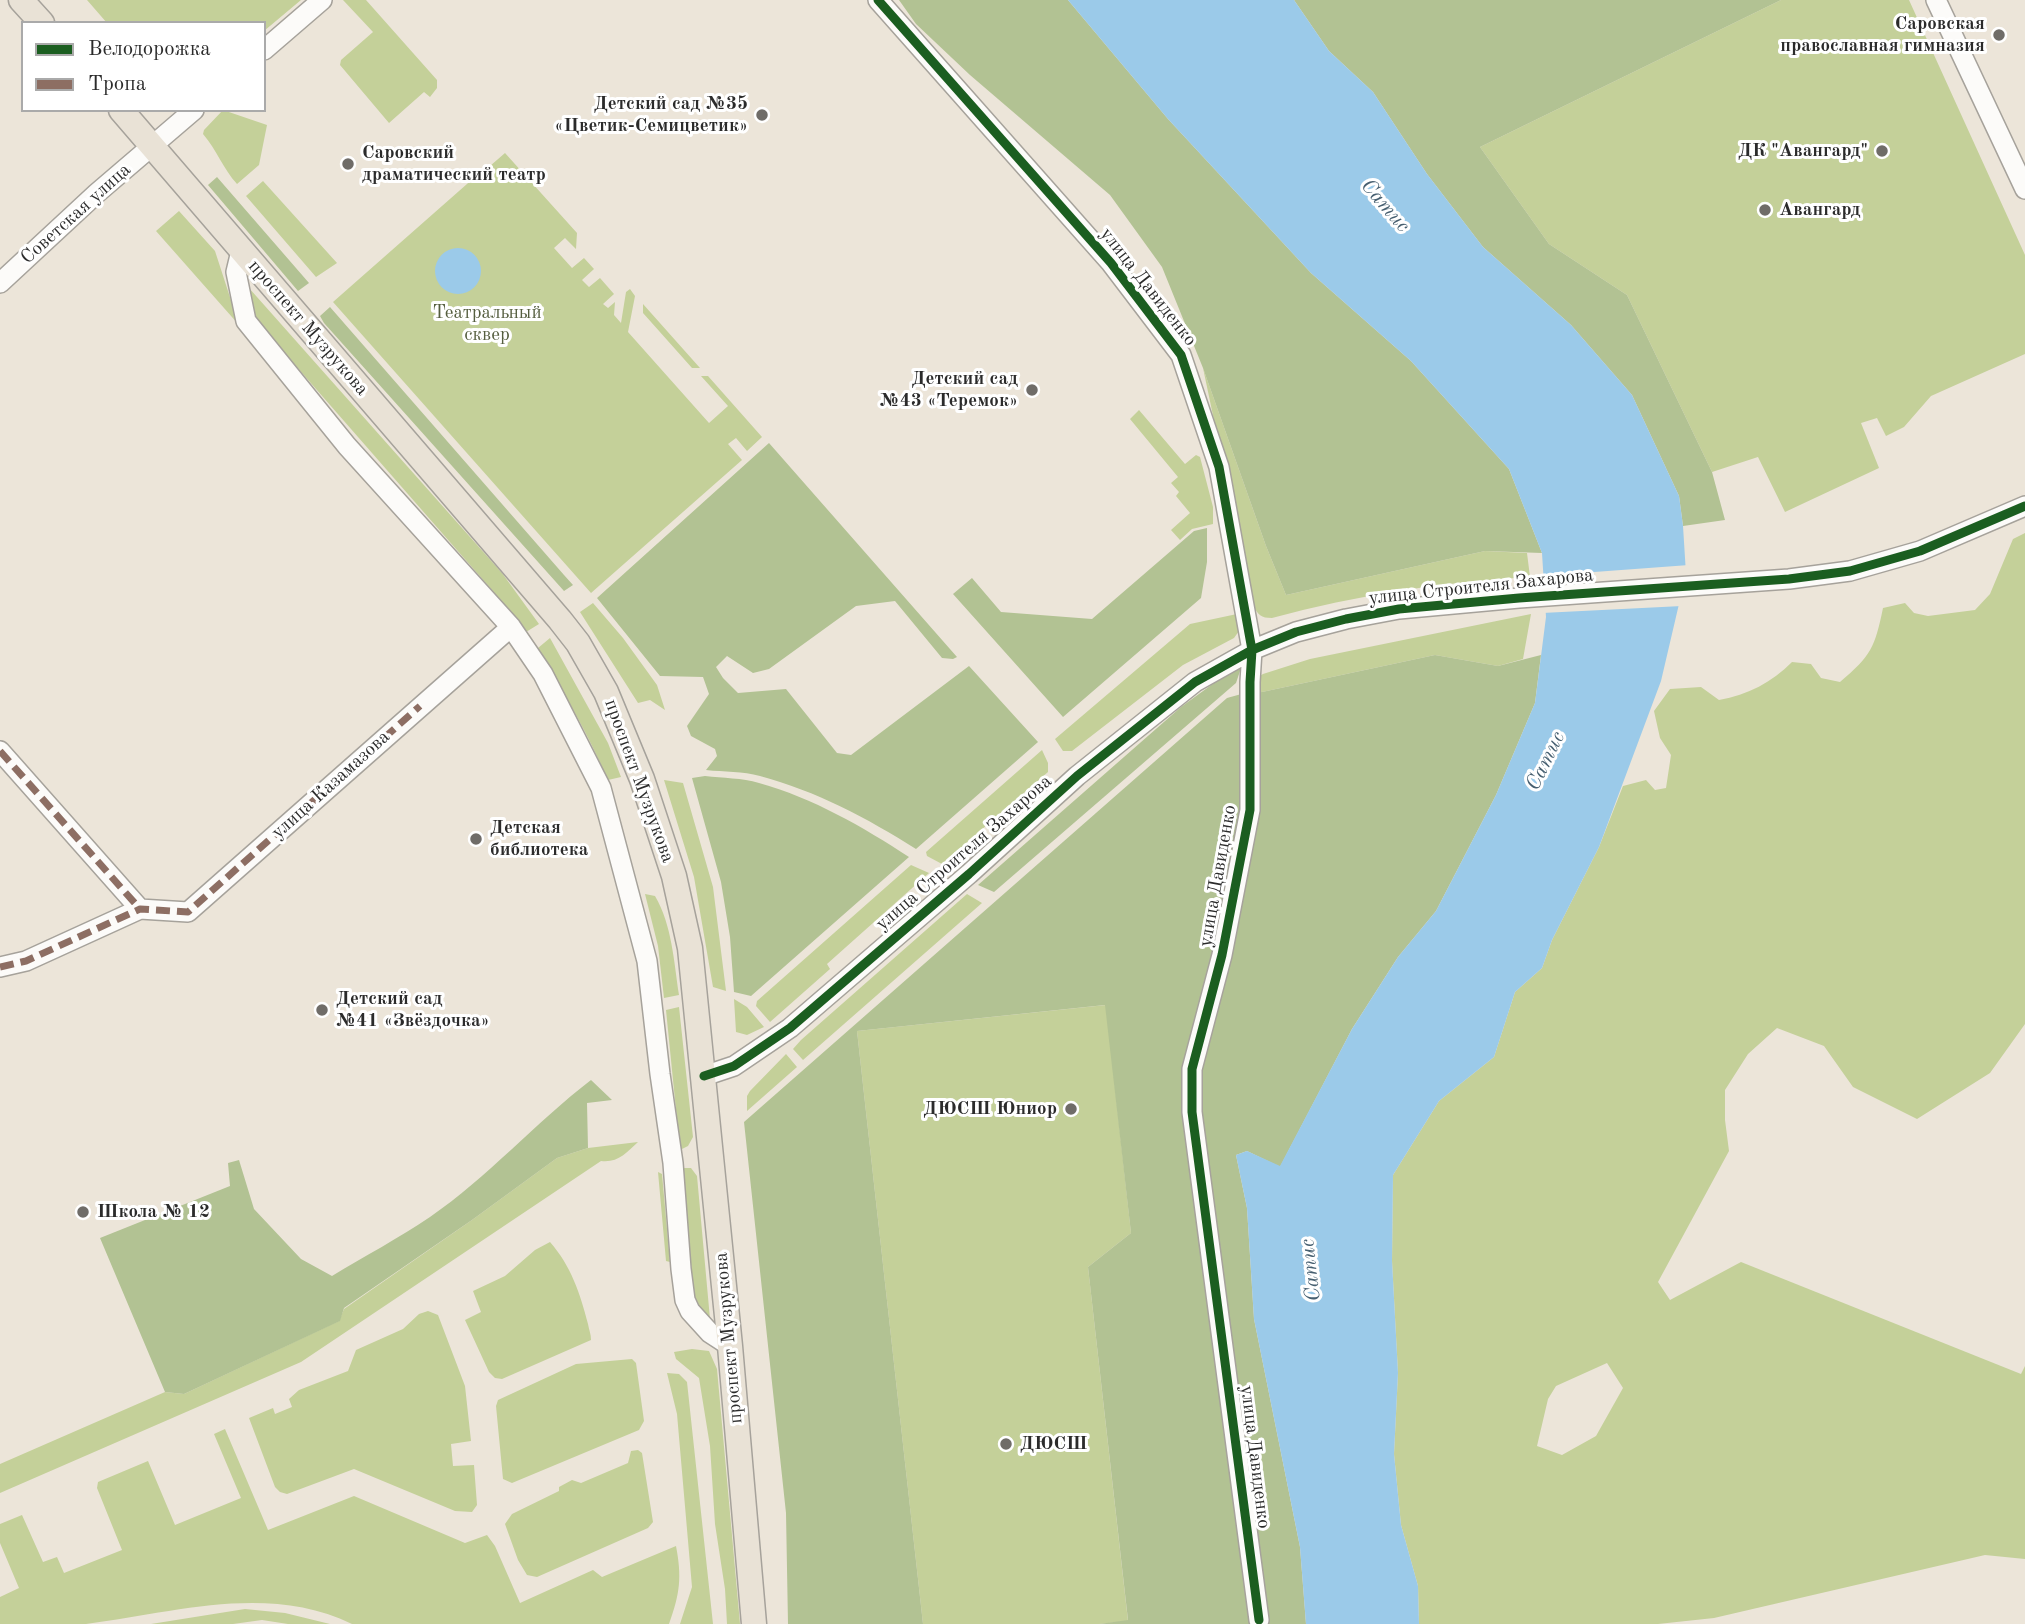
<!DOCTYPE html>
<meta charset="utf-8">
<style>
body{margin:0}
#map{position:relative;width:2025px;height:1624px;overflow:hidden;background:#ece5d9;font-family:"Old Standard TT",serif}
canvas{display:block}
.legend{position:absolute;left:21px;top:21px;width:245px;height:91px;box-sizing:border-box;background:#fff;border:2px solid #aaa;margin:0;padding:9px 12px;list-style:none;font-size:21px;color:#2b2b2b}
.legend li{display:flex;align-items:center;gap:14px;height:35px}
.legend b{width:35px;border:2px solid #aaa}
</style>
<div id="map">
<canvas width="2025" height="1624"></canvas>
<ul class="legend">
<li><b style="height:9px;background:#1b5e20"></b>Велодорожка</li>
<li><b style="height:9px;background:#8d6e63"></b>Тропа</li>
</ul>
</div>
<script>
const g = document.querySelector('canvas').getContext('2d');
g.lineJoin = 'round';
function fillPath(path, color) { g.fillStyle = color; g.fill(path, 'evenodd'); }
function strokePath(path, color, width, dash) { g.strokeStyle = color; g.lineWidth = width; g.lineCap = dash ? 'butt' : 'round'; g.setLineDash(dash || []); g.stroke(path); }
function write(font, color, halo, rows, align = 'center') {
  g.font = font + ' "Old Standard TT",serif'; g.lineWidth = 6; g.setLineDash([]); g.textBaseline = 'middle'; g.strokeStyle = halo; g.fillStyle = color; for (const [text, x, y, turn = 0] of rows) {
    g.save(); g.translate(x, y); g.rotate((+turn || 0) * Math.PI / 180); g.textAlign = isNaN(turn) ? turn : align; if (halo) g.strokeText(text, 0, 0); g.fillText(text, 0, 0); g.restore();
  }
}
const green = new Path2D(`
 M87,0H301L264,31V23H107Z
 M343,0H366L437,80V88L430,97L424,92L389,123L340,65L341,60L373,32Z
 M1781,0H1909L2025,255V354L1931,396L1904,427L1886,436L1877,418L1861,423L1879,468L1785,512L1758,457L1712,472L1627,295L1549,244L1480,147Z
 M223,110L267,125L259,165L237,184C223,169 217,150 203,134L204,130Z
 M505,153L577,233L576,249L565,238L554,248L572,268L584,258L594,269L582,280L589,287L600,278L614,294L603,304L608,308L615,302L614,315L621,323L626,292L630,289L635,296L628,332L709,423L728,406L701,376H708L762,437L747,451L736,438L728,444L742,460L591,593L333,302L484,169L487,172L490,166Z
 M263,181L337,263L316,277L246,196Z
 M179,211L215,251L239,325L156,231Z
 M249,288L502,573L539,624L526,632L491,589L253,317Z
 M643,304L700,368H692L643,313Z
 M1203,368L1266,546L1286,595L1485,551L1527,553L1530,577C1443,582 1357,595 1272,618C1261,618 1258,615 1253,605Z
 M1139,410L1185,464L1196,455L1200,457L1213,507V524L1192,529L1180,540L1171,530L1190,513L1176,496L1179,492L1171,483L1178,477L1130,419Z
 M2025,533V1024L1990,1073L1917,1119L1853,1087L1824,1046L1777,1028L1748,1054L1725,1090V1120L1729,1151L1658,1282L1670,1300L1741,1262L2021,1374L2025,1366V1559L1985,1555L1714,1618L1658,1624H1419L1418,1586L1401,1525L1394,1454L1398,1373L1392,1261L1393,1175L1439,1101L1494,1057L1515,992L1542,968L1552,940L1599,847L1623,786L1646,780L1655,790L1666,788L1671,755L1660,738L1654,711L1670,689L1701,687L1719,700C1748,695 1772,682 1792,662L1811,664L1821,678L1840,682C1871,656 1875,647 1883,608L1905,603L1914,613L1928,616L1975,610L1990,594L2013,539ZM1607,1363L1623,1388L1596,1436L1562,1455L1537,1446L1548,1399L1556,1386Z
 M593,603L623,638L657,685L665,710L650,700L638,703L580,612Z
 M1237,614L1239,631L1234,638L1183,665L1072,751H1063L1055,739L1190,624Z
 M1531,614L1523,659L1498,666L1435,655L1262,692H1249L1250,682L1263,674L1310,659Z
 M550,638L608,743L621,777L608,780C588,734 563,691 538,648Z
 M1042,750L1048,763V772L942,864L927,856L926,852Z
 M664,780L683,783L713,887L726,991L713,987L694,877Z
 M911,865L929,873L827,964L830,969L770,1022L756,1006L757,1001Z
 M645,894L655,896C672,925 674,962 679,995L664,998L658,946Z
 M967,894L982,903L803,1060L793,1049L801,1040Z
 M734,999L747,1007L764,1027L747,1035L736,1032Z
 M1106,1005L1131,1233L1088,1267L1128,1621L1099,1624H923L857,1031Z
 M679,1007L693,1137L688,1146L680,1150L666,1010Z
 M786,1054L797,1067L747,1111V1096L750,1091Z
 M638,1142C626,1153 618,1163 601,1161L301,1362L0,1493V1464L165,1392L184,1394L339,1321L344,1309L472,1220L557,1158L588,1148Z
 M681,1168H691L697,1176L710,1319H706L695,1303Z
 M658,1172L662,1174L670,1262L666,1261Z
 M550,1242C571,1266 580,1293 588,1324C589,1330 591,1334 591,1340L502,1379L495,1378L489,1372L465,1320L481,1312L473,1291L505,1276L535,1250Z
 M428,1311L438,1315L465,1386L471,1441L451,1444L453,1466L474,1465L477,1505L472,1512L455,1511L354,1469L287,1494L280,1492L275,1487L249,1418L273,1408L275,1414L292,1407L289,1399L299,1390L348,1371L356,1350L403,1329L419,1314Z
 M692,1349L709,1351L717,1369L740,1624H727L725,1589L715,1524L710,1446L699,1378L676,1359L674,1352Z
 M632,1359L636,1363L644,1421L639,1430L512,1483L503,1479L496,1406L498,1400L576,1364Z
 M667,1373L679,1374L687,1382L713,1624H680L692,1587L677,1414Z
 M225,1429L268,1530L354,1496L465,1543L487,1535L495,1546L520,1603L593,1570L602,1577L676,1546C682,1577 680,1594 669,1624H352C267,1583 174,1613 86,1624C58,1624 28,1624 0,1624V1597L19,1588L0,1543V1524L22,1515L43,1562L57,1557L64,1573L122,1550L97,1488L98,1482L148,1461L175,1525L241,1498L214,1434Z
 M638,1450L642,1453L653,1522L648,1528L537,1577L527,1575L518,1560L505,1524L512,1514L559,1491V1487L572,1480L581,1483L628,1463L631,1451Z
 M245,1609L285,1613L330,1624H288L262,1620L233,1624H151Z`);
const forest = new Path2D(`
 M899,0H1068L1168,119L1311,273L1411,361L1509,469L1542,553L1485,551L1286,595L1266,546L1203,368L1162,267L1110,195L970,75L916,24Z
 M1294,0H1781L1480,147L1549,244L1627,295L1712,472L1725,520L1683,526L1679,496L1632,395L1571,325L1483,247L1427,174L1373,92L1329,51Z
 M217,177L309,283L298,291L208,185Z
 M330,307L564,575L573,585L564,591L324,323L320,316Z
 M769,443L957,657L953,659L942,658L895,601L856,606L769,669L753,673L727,656L716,667L723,678L738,693L786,689L837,753L851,755L969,666L1038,742L916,849C867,818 816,791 760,776C743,771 724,772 706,770L717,756L715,749L691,736L687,726L709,694L703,677L660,676L597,598Z
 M1207,528V562L1201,598L1063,717L953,594L972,578L1001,612L1092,619L1194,531Z
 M1435,655L1498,666L1541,655L1535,703L1496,795L1436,911L1398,957L1352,1029L1280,1167L1247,1151L1236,1155L1247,1208L1254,1319L1300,1547L1306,1624H1099L1128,1620L1088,1267L1131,1233L1105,1005L857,1031L923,1624H788L786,1513L744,1122L1227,698L1245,693L1262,692Z
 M1243,662L1236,683L994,892L978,885L1181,707Z
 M705,776C723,778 742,778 759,783C813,798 863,827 909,857L751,996L734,992L730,937L721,882L692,778Z
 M591,1080L612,1100L587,1103L588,1148L557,1158L472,1220L344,1308L340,1321L184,1394L165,1392L100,1238L230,1186L228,1163L239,1160L254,1209L301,1259L332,1276C365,1256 399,1238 430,1217C488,1177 535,1123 591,1080Z`);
const water = new Path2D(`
 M1068,0H1294L1329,51L1373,92L1427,174L1483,247L1571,325L1632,395L1679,496L1683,526L1686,574L1661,681L1599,847L1552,940L1542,968L1515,992L1494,1057L1439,1101L1393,1175L1392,1261L1398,1373L1394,1454L1401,1525L1418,1586L1419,1624H1306L1300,1547L1254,1319L1247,1208L1236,1155L1247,1151L1280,1166L1352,1029L1398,957L1436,911L1496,795L1535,703L1546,617L1542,553L1509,469L1411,361L1311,273L1168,119Z
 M435 271a23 23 0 1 1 46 0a23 23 0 1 1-46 0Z`);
const pier = new Path2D(`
 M1689,565V574L1682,606L1542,613L1540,576Z`);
const minor = new Path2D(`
 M878,0L1111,263L1181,355L1219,467L1252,650L1250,682V810L1222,955L1192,1069V1112L1259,1620
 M1936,0L2025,189
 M264,50L322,0
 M241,251L236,272L246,321L347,446L511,627L543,674L601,788L647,961L660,1074L673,1163L681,1269L685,1300L690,1311L710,1333L730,1346
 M0,283L97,193L194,110
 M0,751L140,909
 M0,967L26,961L140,909L188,912L511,627
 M704,1076L734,1066L790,1028L969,874L1077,776L1195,682L1252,650L1296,632L1346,619L1399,609L1519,598L1789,579L1850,571L1920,551L2025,506`);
const major = new Path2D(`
 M21,0L42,23
 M121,110L560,620L578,643L606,692L642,779L674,876L690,948L730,1346L754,1624`);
const quiet = new Path2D(`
 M0,751L140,909
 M0,967L26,961L140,909L188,912L420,706`);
const cycleway = new Path2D(`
 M878,0L1111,263L1181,355L1219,467L1252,650L1250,682V810L1222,955L1192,1069V1112L1259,1620
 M704,1076L734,1066L790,1028L969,874L1077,776L1195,682L1252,650L1296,632L1346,619L1399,609L1519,598L1789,579L1850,571L1920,551L2025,506`);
const markers = [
 [1999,35,7,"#6f6c68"],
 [762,115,7,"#6f6c68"],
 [1882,151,7,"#6f6c68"],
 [348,164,7,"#6f6c68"],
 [1765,210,7,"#6f6c68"],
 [1032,390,7,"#6f6c68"],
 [476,839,7,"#6f6c68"],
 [322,1010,7,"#6f6c68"],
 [1071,1109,7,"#6f6c68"],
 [83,1212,7,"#6f6c68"],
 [1006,1444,7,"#6f6c68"]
];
const poiNames = [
 ["Саровская",1985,24,"right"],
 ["православная гимназия",1985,46,"right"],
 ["Детский сад №35",748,104,"right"],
 ["«Цветик-Семицветик»",748,126,"right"],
 ["ДК \"Авангард\"",1868,151,"right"],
 ["Саровский",362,153],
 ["драматический театр",362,175],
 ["Авангард",1779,210],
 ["Детский сад",1018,379,"right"],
 ["№43 «Теремок»",1018,401,"right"],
 ["Детская",490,828],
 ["библиотека",490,850],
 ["Детский сад",336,999],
 ["№41 «Звёздочка»",336,1021],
 ["ДЮСШ Юниор",1057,1109,"right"],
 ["Школа № 12",97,1212],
 ["ДЮСШ",1020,1444]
];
const streetNames = [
 ["Советская улица",76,214,-42],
 ["улица Давиденко",1148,287,52],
 ["проспект Музрукова",308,328,49],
 ["улица Строителя Захарова",1481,587,-6],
 ["проспект Музрукова",639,781,70],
 ["улица Казамазова",331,785,-42],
 ["улица Строителя Захарова",964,853,-41],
 ["улица Давиденко",1218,876,-80],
 ["проспект Музрукова",729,1338,-95],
 ["улица Давиденко",1255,1457,83]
];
const parkNames = [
 ["Театральный",487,313],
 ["сквер",487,335]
];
const waterNames = [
 ["Сатис",1385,206,49],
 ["Сатис",1546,761,-64],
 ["Сатис",1311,1270,-96]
];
fillPath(green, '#c4d099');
fillPath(forest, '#b2c293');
fillPath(water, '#9bcae9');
fillPath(pier, '#ece5d9');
strokePath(minor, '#a6a29b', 22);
strokePath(major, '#a6a29b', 27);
strokePath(minor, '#fcfbf9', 19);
strokePath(major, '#e9e2d6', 24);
strokePath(quiet, '#8d6e63', 7, [14, 7]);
strokePath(cycleway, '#1b5e20', 9);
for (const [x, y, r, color] of markers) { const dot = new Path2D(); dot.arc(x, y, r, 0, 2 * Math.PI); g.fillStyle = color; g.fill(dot); strokePath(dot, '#fff', 2.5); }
write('bold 19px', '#2b2b2b', '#fff', poiNames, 'left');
write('19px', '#2b2b2b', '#fff', streetNames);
write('19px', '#555e3f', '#fff', parkNames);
write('italic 21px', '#465f70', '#fff', waterNames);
</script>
